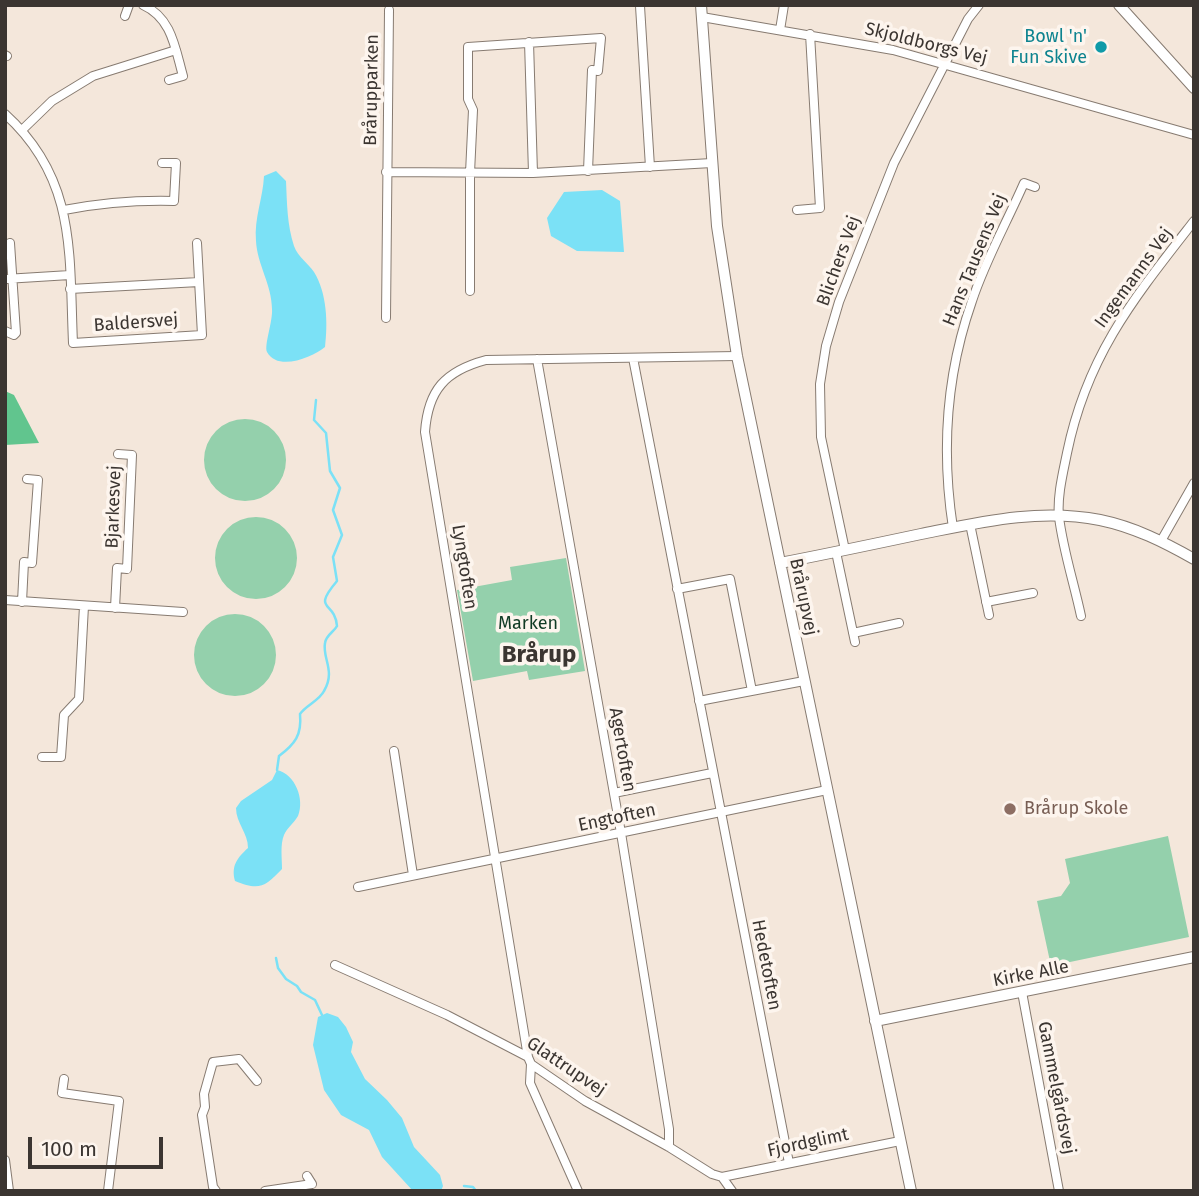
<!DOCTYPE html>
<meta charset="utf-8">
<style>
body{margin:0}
#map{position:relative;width:1199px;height:1196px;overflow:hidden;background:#f4e7db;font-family:"Fira Sans",sans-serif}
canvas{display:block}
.frame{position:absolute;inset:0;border:7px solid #3b3531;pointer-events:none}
.scale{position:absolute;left:28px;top:1137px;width:135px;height:32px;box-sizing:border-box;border:4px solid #3b3531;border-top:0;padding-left:9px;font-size:21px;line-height:24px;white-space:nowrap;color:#3b3531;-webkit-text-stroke:5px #fdf5ee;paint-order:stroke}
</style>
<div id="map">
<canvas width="1199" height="1196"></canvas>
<div class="frame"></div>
<div class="scale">100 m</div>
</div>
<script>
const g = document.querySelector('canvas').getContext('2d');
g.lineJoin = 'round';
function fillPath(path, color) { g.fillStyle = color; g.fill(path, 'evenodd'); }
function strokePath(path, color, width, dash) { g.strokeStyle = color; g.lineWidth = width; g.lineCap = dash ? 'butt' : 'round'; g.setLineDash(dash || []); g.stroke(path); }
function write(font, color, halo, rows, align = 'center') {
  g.font = font + ' "Fira Sans",sans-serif'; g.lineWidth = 7; g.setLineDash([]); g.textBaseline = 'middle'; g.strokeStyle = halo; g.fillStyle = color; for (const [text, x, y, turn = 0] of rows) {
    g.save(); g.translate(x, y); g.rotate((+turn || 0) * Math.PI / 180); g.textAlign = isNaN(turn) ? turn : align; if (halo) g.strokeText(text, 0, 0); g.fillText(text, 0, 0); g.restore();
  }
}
const green = new Path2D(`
 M204 460a41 41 0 1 1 82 0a41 41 0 1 1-82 0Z
 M215 558a41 41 0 1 1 82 0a41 41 0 1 1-82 0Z
 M566,558L585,671L529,680L527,671L473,681L457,590L512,580L510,567Z
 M194 655a41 41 0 1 1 82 0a41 41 0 1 1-82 0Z
 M1168,836L1189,937L1051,966L1037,901L1061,896L1070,883L1065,859Z`);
const forest = new Path2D(`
 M5,391L14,395L39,443L5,445Z`);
const water = new Path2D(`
 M276,171L286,181C287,203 287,225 294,246C298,257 308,263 314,272C327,293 328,323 325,347C313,357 278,372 267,352C264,345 273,321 272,309C272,285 257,264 256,241C254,218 263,198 264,176Z
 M602,190L620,201L624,252L577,251L551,236L547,218L564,192Z
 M277,770C295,774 305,799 298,816C294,823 287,828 284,835C280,844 282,859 282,869C265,887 259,891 235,881C231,866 237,858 248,848C248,833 236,823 236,808L241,801L272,780Z
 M327,1013L338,1017L346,1027L353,1042L351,1052L365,1079L387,1100L402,1118L414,1147L440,1175L443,1186L441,1191H413L382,1157L369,1130L341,1115L324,1090L313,1045L318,1017Z`);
const stream = new Path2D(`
 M277,770L279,756C295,744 302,735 300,714C306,705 319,701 324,691C336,671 322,658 325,643C326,635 334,632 337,626C335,600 311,612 337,581L333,557L342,535L333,510L340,488L330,471L326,433L314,420L316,400
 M276,958L278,968L286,979L297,986L301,992L315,1000L322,1015
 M464,1186L473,1187L476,1191`);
const minor = new Path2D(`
 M143,5C172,18 175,48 183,76L169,80
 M640,6L650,167
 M125,16L129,5
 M702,17L893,50L1194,135
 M780,30L784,5
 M529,42L533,173
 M5,55L7,56
 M5,114C77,179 69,254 73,343L202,335L197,243
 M22,130L52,101L93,76L176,50
 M386,172L533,173L712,163
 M64,210C101,203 136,200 174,201L176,163H162
 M797,210L820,208L810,34
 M5,279L70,275
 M70,289L199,282
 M470,291V173L473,110L468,99V47L601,38L598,71L592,70L588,171
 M386,318L389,10
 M5,331L14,335L16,333L10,243
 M633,358L789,1163
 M537,359L621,833L669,1129V1147
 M970,524L989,615
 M953,528C941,450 946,375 972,301C985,261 1007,222 1024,183L1035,187
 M1161,541L1194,483
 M845,550L821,437L820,384L826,346L839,302L894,163L968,19L979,5
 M836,552L855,642
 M677,589L730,579L752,691
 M5,600L183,612
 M22,602L24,562L32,563L38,480L27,479
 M986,602L1033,593
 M115,608L117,568L127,569L132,455L118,454
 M1081,616C1074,583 1063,550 1059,517C1057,496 1063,473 1067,453C1087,355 1134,298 1194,221
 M853,633L899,623
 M699,701L804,681
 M394,751L413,875
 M42,757H61L64,715L79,699L84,606
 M614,793L712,773
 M358,887L827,790
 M335,965L447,1015L528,1057L531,1064L585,1101L669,1147L712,1174L722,1177L732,1191
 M1022,992L1059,1191
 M528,1057L425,432C428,390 445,371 486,360L737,356
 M531,1064L530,1083L578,1191
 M64,1079L62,1093L119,1101L108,1191
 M5,1160L9,1191
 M722,1177L900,1141
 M216,1191L213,1187L202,1115L205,1107L204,1094L213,1062L239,1059L257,1081
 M265,1191L312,1184L307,1176`);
const tertiary = new Path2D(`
 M701,5L717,226L737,356L911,1191
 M1119,5L1194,88
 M780,563C827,554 874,544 921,534C981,522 1039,508 1100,520C1134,527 1164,542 1194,559
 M875,1021L1194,957`);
const markers = [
 [1101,47,7,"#0f9aa8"],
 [1010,809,7,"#8d6e63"]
];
const cultureNames = [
 ["Bowl 'n'",1087,37],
 ["Fun Skive",1087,58]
];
const streetNames = [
 ["Skjoldborgs Vej",926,44,14],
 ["Brårupparken",372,90,-89],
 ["Hans Tausens Vej",975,260,-68],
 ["Blichers Vej",839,261,-70],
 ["Ingemanns Vej",1134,278,-54],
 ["Baldersvej",136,323,-4],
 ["Bjarkesvej",114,507,-88],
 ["Lyngtoften",464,567,81],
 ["Brårupvej",803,597,78],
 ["Agertoften",622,750,80],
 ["Engtoften",617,818,-12],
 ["Hedetoften",766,965,79],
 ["Kirke Alle",1031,974,-11],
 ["Glattrupvej",566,1067,34],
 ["Gammelgårdsvej",1056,1088,79],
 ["Fjordglimt",808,1143,-12]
];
const parkNames = [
 ["Marken",528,624]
];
const educationNames = [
 ["Brårup Skole",1024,809]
];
const districtNames = [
 ["Brårup",539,655]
];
fillPath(green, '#94d0ac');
fillPath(forest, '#61c58e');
fillPath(water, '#7be1f6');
strokePath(stream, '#7be1f6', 2.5);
strokePath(minor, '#877b71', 10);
strokePath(tertiary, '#877b71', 12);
strokePath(minor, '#fff', 8);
strokePath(tertiary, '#fff', 10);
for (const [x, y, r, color] of markers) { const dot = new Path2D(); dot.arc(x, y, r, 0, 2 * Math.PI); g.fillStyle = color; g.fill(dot); strokePath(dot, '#fdf5ee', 2.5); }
write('18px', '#0d838f', '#fdf5ee', cultureNames, 'right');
write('18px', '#3b3531', '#fdf5ee', streetNames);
write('18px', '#103b25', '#fdf5ee', parkNames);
write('18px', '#785e54', '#fdf5ee', educationNames, 'left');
write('bold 24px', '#3b3531', '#fdf5ee', districtNames);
</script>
